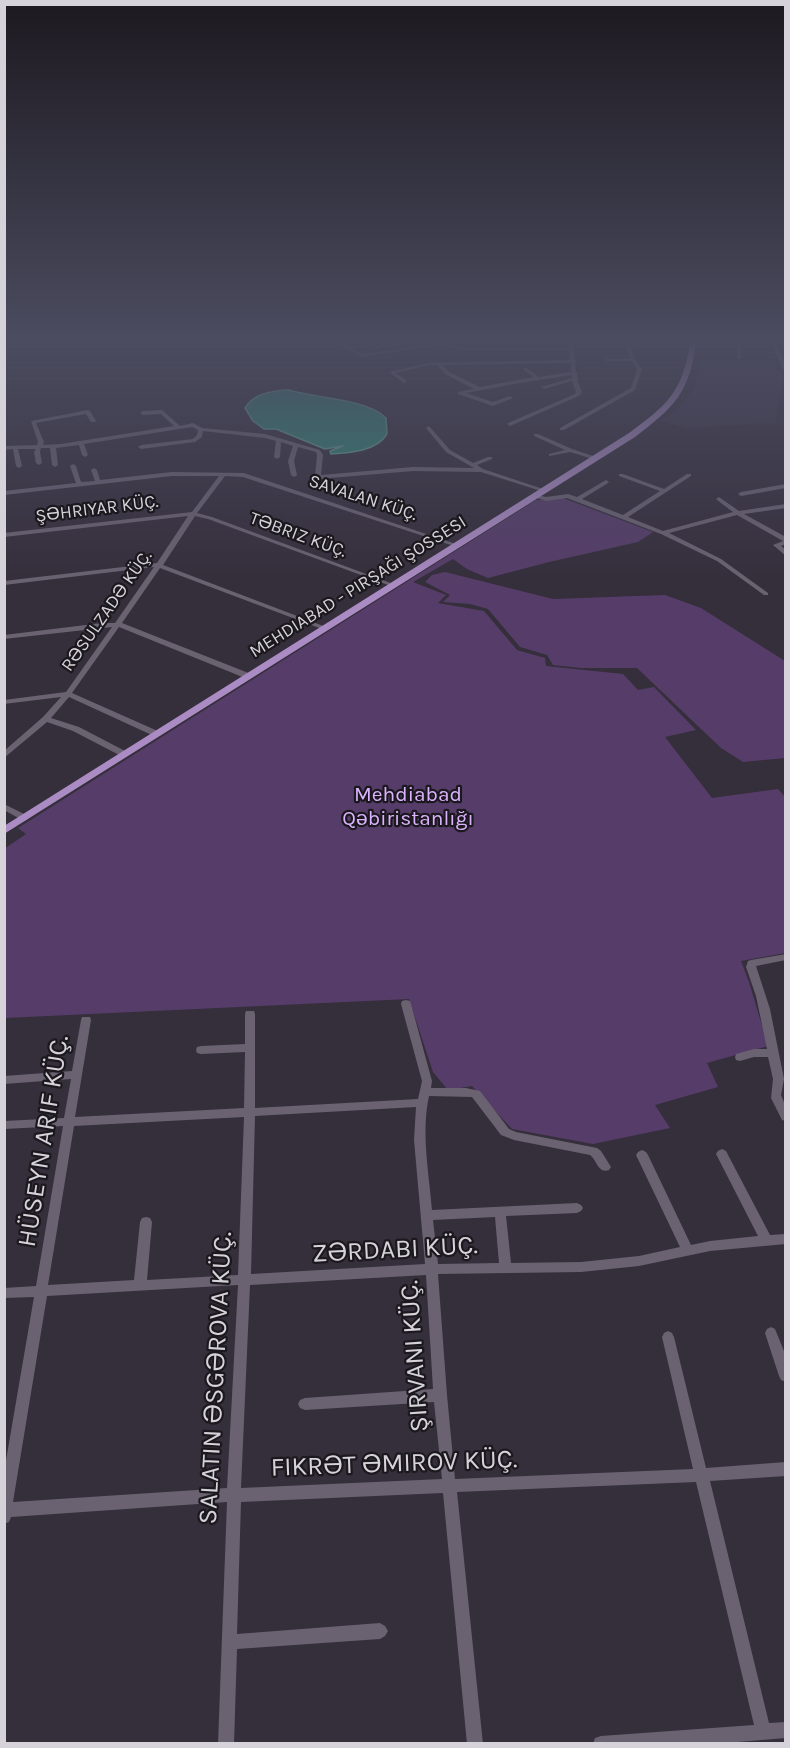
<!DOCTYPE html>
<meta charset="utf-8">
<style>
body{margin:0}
#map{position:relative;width:790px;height:1748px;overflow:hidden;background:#352e3b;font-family:Karla,sans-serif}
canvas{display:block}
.frame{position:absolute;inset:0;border:6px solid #d6d2da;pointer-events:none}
</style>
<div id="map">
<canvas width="790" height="1748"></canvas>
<div class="frame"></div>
</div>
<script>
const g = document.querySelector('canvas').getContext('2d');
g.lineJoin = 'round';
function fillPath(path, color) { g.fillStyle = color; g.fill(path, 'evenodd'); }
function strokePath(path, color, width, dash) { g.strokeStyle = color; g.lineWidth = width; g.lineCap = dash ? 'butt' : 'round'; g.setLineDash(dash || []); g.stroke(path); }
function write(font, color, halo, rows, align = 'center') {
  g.font = font + ' Karla,sans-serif'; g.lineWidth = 4.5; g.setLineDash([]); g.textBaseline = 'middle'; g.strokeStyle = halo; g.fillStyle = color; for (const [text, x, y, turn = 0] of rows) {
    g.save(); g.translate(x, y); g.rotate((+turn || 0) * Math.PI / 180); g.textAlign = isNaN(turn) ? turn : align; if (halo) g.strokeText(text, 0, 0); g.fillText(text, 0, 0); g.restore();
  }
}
const built = new Path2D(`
 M702,360L775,362L783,377L775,423L687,428L661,421L680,407L695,386L698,363H701Z`);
const green = new Path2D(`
 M560,497L653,532L638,542L549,562L488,578L467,569L453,559L413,582L446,595L438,603L484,611L517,650L545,658L546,666L623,674L638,690L654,687L696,730L665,737L712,798L778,789L785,797V953L741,961L749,982L768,1046L707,1063L718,1087L655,1105L670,1128L593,1144L512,1129L472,1086L448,1090L433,1072L409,999L5,1018L4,849L26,834L18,828L536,500H553Z
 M445,572L553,599L665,595L701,608L785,661V758L743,762L721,748L637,668H581L553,665L547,655L520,647L488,609L470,604L443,602L450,595L425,582L432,575Z`);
const water = new Path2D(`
 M288,390C315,398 368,399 386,418L387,434C377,451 350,453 331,454L330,451L343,446L325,449L276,429H264L253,421L245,408C254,393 272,391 288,390Z`);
const minor = new Path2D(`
 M346,343H352L347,345L362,354L441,343H450L361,357L341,345Z
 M400,343H409L373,349L371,348Z
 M569,343H573L575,349L574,350L575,360L577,361L575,362L576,372L578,373L577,374L578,382L582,392L579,396L510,426L507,424L508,423L575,394L576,392L572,381L544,389L541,387L572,378V375L520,383L466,393L493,402L510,396L513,398L493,406L458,394V392L474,389L445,374L437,365H429L395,373L406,380L407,381L404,383L389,372L429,363L570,360L569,350H458L456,349L458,348H569ZM571,363V372L539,377L526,368H524V370L534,377L480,387L449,372L442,365Z
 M625,343H634L657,347L655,348L630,345L635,360L642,369L635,390L564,430H560V428L631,388L637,369L632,361H607L605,360L607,359H630Z
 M737,343H741V358L739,359L737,358Z
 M771,343H775L786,365V372L784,371Z
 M88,410L90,411L96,421L95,422H91L86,414L36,423L44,442L43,445L61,444L174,426L161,414L143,415L140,413L143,411L162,410L180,426L193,423L202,428L265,434L320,450L323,455L321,475L413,467L474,468L446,452L426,428L429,426L450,450L473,463L488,457H492V459L477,465L483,469L546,490L541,491L481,472L413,471L318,479L315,477L317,455L316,452L298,447L294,461L297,475L294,477L291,475L288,461L293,446L281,442L280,457L277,459L274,457L276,441L265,438L203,431L202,437L195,442L141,449L138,447L141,445L193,439L197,435L198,430L192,427L84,444L88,455L85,457L82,455L79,445L56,448L58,465L55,467L52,465L50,448H41L40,452L42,463L39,465L36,463L34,452L36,449H18L22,466L19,468L16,466L13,449L4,450V446L37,445L38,442L31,421Z
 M534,434H538L572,449L599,458L596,460L570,452L549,456V454L565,450L534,436Z
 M73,464L76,466L81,482L95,481L91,470L94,468L97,470L100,480L172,472L244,473L459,545L454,546L243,477L225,476L197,513L212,517L396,585L393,587L391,586L208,519L195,516L163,565L326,627V629H322L160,568L122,623L251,674V678H245L119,627L72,693L160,732L161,734L160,736H154L69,697L51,718L79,727L127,752L128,754L127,756H121L73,731L47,722L4,758V751L43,717L61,697L4,704V700L66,692L112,627L4,639V635L102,623H115L154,567L4,585V581L157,563L188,516L4,537V533L192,512L219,476H172L4,495V491L76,483L70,466Z
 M619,474H623L664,489L687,474H691V476L628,517L663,531L733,512L717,500L716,499L719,497L739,511L786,504V508L744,514L786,537V544L781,546L786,550V556L773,545L783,541L737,515L669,533L721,559L768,593V595H764L717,561L661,534L567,498L546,501L531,496L534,494L546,497L568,494L577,497L606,480L609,482L608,483L582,499L623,515L660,491L619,476Z
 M786,484V488L741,496L738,494L741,492Z
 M4,804L28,816L29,818L25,821L22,820L4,810Z
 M786,954V960L756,966L770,1009L784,1079L781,1095L786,1107V1121L782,1120L771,1098L773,1079L768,1057H754L740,1061L736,1060L735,1057L736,1054L754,1049H767L756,996L746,967L748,961L751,960Z
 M406,1000L410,1001L411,1004L432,1081L431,1088H466L480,1091L509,1129L516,1132L597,1148L601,1151L611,1167L609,1170C598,1174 597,1160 590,1155L514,1140L501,1135L472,1097L429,1096C421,1133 429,1172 432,1210L577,1203L581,1205L583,1208L581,1211L577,1213L506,1216L511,1263L581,1262L639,1256L680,1247L636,1155L638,1152L642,1150L646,1152L648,1155L691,1245L710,1241L758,1236L716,1154L718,1151L722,1149L726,1151L770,1235L786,1234V1244L710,1251L639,1266L581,1272L438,1274L447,1395L455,1479L693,1469L662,1337L664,1333L668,1331L672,1333L674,1337L706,1468L786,1462V1476L710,1481L769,1723L786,1722V1738L713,1744H593L595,1738L601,1736L754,1725L696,1482L457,1492L483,1744H467L443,1493L241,1502L237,1634L380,1623L385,1626L388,1631L385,1636L380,1639L237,1649L234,1744H218L227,1502L11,1517L9,1522L4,1524V1472L34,1297L4,1298V1288L36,1286L63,1126L4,1129V1121L64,1118L71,1079L4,1084V1076L72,1071L81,1020L82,1017H90L91,1020L75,1117L244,1108L245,1052L201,1054L197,1053L196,1050L197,1047L201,1046L245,1044V1014L246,1011H254L255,1014V1108L418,1099L422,1081L401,1004L402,1001ZM416,1107L414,1140L425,1264L251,1274L255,1116ZM244,1117L238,1275L147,1280L152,1222L150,1218L146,1217L142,1218L140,1222L134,1280L48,1285L74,1126ZM495,1217L499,1263L438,1264L433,1220ZM426,1275L433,1389L305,1398L300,1400L298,1404L300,1408L305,1410L434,1402L442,1479L241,1488L250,1285ZM238,1285L227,1488L13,1502L47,1296Z
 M771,1327L775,1329L786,1356V1382L781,1380L779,1376L765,1333L767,1329Z`);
const major = new Path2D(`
 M690,343H696C689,394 674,407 635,437L4,834V826L629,433C668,404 682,393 690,343Z`);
const farStreetnames = [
 ["SAVALAN KÜÇ.",363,498,18],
 ["ŞƏHRIYAR KÜÇ.",97,509,-7],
 ["TƏBRIZ KÜÇ.",298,535,20],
 ["MEHDIABAD - PIRŞAĞI ŞOSSESI",358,587,-32],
 ["RƏSULZADƏ KÜÇ.",107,611,-55]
];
const parkNames = [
 ["Mehdiabad",408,795],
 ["Qəbiristanlığı",408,819]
];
const nearStreetnames = [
 ["HÜSEYN ARIF KÜÇ.",44,1141,-81],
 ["ZƏRDABI KÜÇ.",395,1250,-3],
 ["ŞIRVANI KÜÇ.",415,1356,-94],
 ["SALATIN ƏSGƏROVA KÜÇ.",216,1378,-87],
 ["FIKRƏT ƏMIROV KÜÇ.",394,1464,-2]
];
fillPath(built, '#3e3447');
fillPath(green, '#563d69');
fillPath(water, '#2f8877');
strokePath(water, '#619e95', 1.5);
fillPath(minor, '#6a6271');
fillPath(major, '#aa8bc3');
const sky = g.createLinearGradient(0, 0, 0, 587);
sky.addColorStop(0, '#1d1920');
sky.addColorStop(0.58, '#4b4c60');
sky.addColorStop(1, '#4b4c6000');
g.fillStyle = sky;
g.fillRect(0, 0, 790, 587);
write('18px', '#d6d2da', '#1b181e', farStreetnames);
write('21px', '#dcb3fe', '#1b181e', parkNames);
write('26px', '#d6d2da', '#1b181e', nearStreetnames);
</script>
